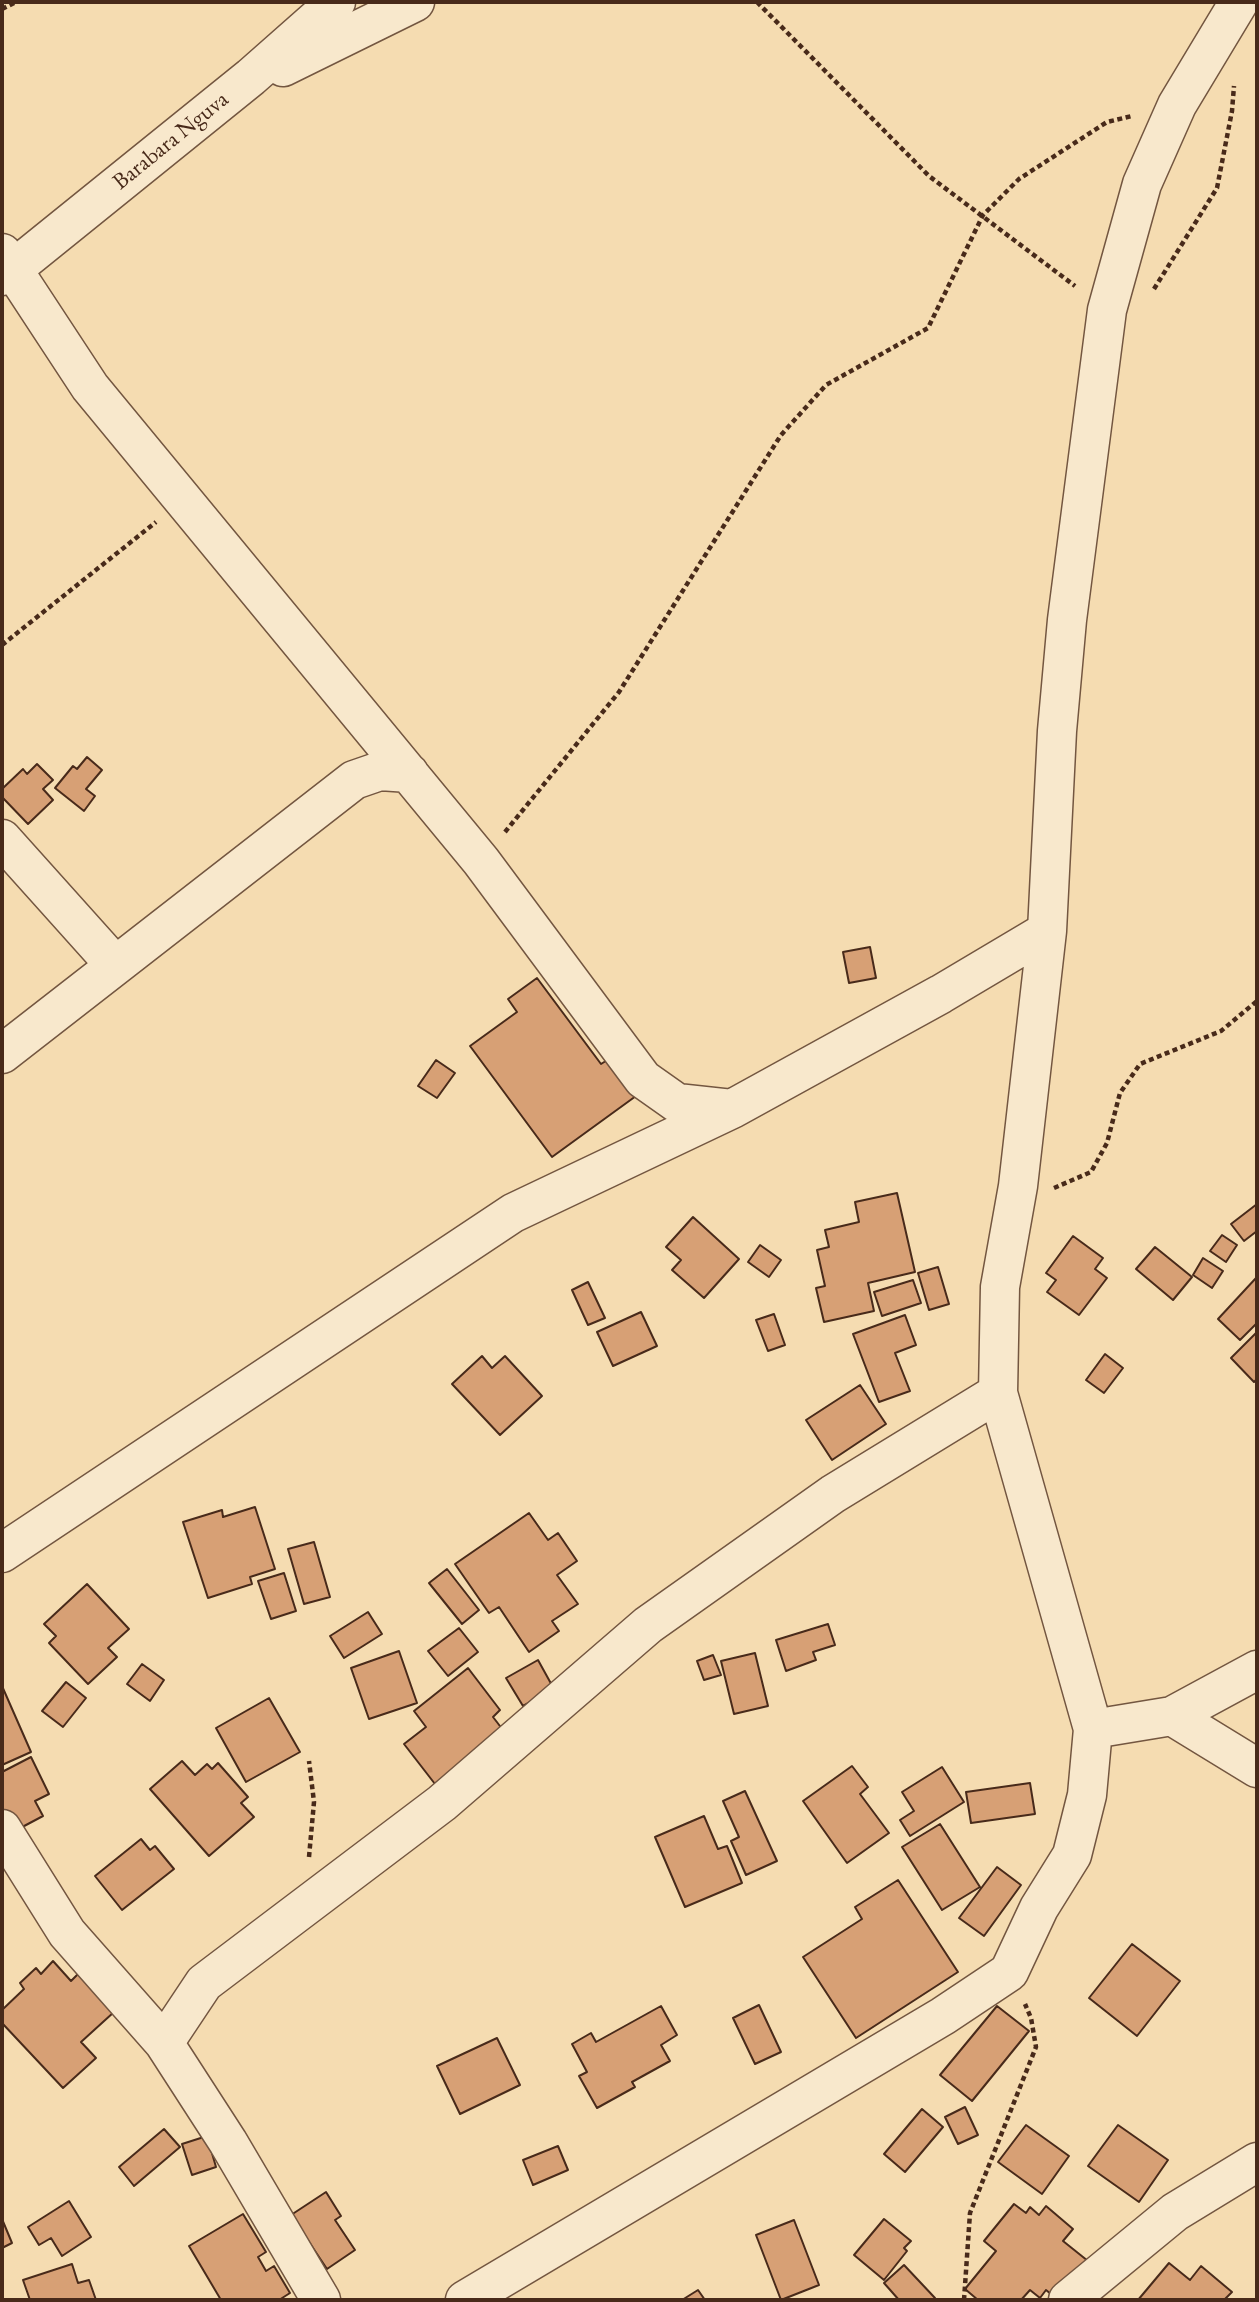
<!DOCTYPE html>
<style>
body{margin:0}
#map{position:relative;width:1259px;height:2302px;overflow:hidden;background:#f5dcb1;font-family:"EB Garamond",serif}
canvas{display:block}
.frame{position:absolute;inset:0;border:4px solid #482a1a;pointer-events:none}
</style>
<div id="map">
<canvas width="1259" height="2302"></canvas>
<div class="frame"></div>
</div>
<script>
const g = document.querySelector('canvas').getContext('2d');
g.lineJoin = 'round';
function fillPath(path, color) { g.fillStyle = color; g.fill(path, 'evenodd'); }
function strokePath(path, color, width, dash) { g.strokeStyle = color; g.lineWidth = width; g.lineCap = dash ? 'butt' : 'round'; g.setLineDash(dash || []); g.stroke(path); }
function write(font, color, halo, rows, align = 'center') {
  g.font = font + ' "EB Garamond",serif'; g.lineWidth = 5; g.setLineDash([]); g.textBaseline = 'middle'; g.strokeStyle = halo; g.fillStyle = color; for (const [text, x, y, turn = 0] of rows) {
    g.save(); g.translate(x, y); g.rotate((+turn || 0) * Math.PI / 180); g.textAlign = isNaN(turn) ? turn : align; if (halo) g.strokeText(text, 0, 0); g.fillText(text, 0, 0); g.restore();
  }
}
const building = new Path2D(`
 M87,757L102,770L86,789L95,796L84,811L55,788L73,766L77,769Z
 M37,764L53,780L43,789L53,800L28,824L2,797V789L23,769L27,774Z
 M870,947L876,978L849,983L843,952Z
 M537,978L601,1064L609,1059L636,1096L552,1157L470,1046L517,1012L508,999Z
 M436,1060L455,1073L437,1098L418,1086Z
 M897,1193L915,1272L868,1283L874,1311L824,1322L816,1288L825,1286L817,1250L829,1247L825,1230L859,1222L855,1202Z
 M1257,1204V1231L1244,1241L1231,1224Z
 M693,1217L739,1259L704,1298L672,1270L681,1260L666,1247Z
 M1222,1235L1237,1245L1226,1262L1210,1251Z
 M1073,1236L1103,1258L1095,1269L1107,1278L1079,1315L1047,1292L1056,1280L1046,1273Z
 M760,1245L781,1260L769,1277L748,1262Z
 M1155,1247L1192,1277L1173,1300L1136,1269Z
 M1203,1258L1223,1271L1212,1288L1193,1275Z
 M938,1267L949,1304L929,1310L918,1273Z
 M1256,1278L1257,1323L1240,1340L1218,1319Z
 M913,1280L921,1303L882,1316L874,1292Z
 M588,1282L605,1318L588,1325L572,1290Z
 M641,1312L657,1346L613,1366L597,1332Z
 M774,1314L785,1345L768,1351L756,1320Z
 M905,1315L916,1345L895,1353L910,1391L879,1402L853,1334Z
 M1257,1332V1379L1254,1382L1231,1358Z
 M1105,1354L1123,1368L1104,1393L1086,1380Z
 M482,1356L492,1368L505,1356L542,1396L500,1435L452,1384Z
 M860,1385L886,1424L832,1460L806,1420Z
 M255,1507L275,1569L250,1577L252,1584L208,1598L183,1522L222,1510L223,1517Z
 M529,1513L548,1540L558,1533L577,1561L557,1575L578,1604L552,1621L559,1631L529,1652L499,1607L489,1613L455,1564Z
 M314,1542L330,1597L304,1604L288,1549Z
 M447,1569L479,1610L462,1624L429,1583Z
 M284,1573L296,1611L271,1619L258,1581Z
 M87,1584L129,1629L108,1648L117,1657L88,1684L49,1643L56,1636L44,1624Z
 M368,1612L382,1634L344,1658L330,1636Z
 M828,1624L835,1645L813,1652L816,1660L786,1671L776,1640Z
 M459,1628L478,1652L448,1676L428,1651Z
 M399,1651L417,1703L369,1719L351,1668Z
 M755,1653L768,1706L734,1714L721,1661Z
 M713,1655L721,1675L704,1680L697,1661Z
 M538,1660L554,1689L523,1706L506,1678Z
 M142,1664L164,1680L150,1701L127,1684Z
 M468,1668L500,1710L493,1717L503,1730L435,1784L404,1744L426,1727L414,1711Z
 M66,1682L86,1698L63,1727L42,1711Z
 M2,1686L31,1752L2,1765Z
 M269,1698L300,1752L246,1782L216,1728Z
 M31,1757L49,1794L35,1801L43,1816L11,1833L2,1815V1772Z
 M182,1761L195,1775L207,1764L212,1769L218,1763L248,1797L241,1803L254,1817L209,1856L150,1789Z
 M852,1766L868,1787L860,1794L889,1833L847,1863L803,1801Z
 M942,1767L964,1802L910,1836L900,1820L914,1811L902,1792Z
 M1030,1783L1035,1814L971,1823L966,1792Z
 M745,1791L777,1861L746,1875L731,1841L739,1837L723,1801Z
 M704,1816L718,1849L727,1846L742,1883L685,1907L655,1837Z
 M940,1824L980,1887L942,1910L902,1847Z
 M141,1839L150,1850L155,1846L174,1869L122,1910L95,1876Z
 M997,1867L1021,1885L984,1936L959,1918Z
 M898,1880L958,1972L856,2038L803,1957L862,1919L855,1907Z
 M1132,1944L1180,1981L1137,2036L1089,1998Z
 M53,1961L71,1981L78,1974L114,2012L81,2042L96,2058L63,2088L2,2023V2010L24,1989L20,1983L36,1968L41,1974Z
 M759,2005L781,2052L755,2064L733,2018Z
 M661,2006L677,2035L661,2045L670,2061L632,2082L635,2087L597,2108L579,2076L587,2072L572,2044L591,2033L596,2042Z
 M997,2006L1029,2031L972,2101L940,2075Z
 M497,2038L520,2085L460,2114L437,2066Z
 M965,2107L978,2135L958,2144L945,2117Z
 M922,2109L943,2127L905,2172L884,2154Z
 M1026,2125L1069,2156L1042,2194L998,2162Z
 M1118,2125L1168,2160L1139,2202L1088,2166Z
 M164,2129L180,2147L134,2186L119,2167Z
 M207,2136L216,2167L192,2175L182,2144Z
 M558,2146L568,2170L533,2185L523,2160Z
 M326,2192L341,2216L335,2220L355,2250L327,2269L291,2215Z
 M69,2201L91,2237L62,2256L51,2238L39,2245L28,2227Z
 M1014,2204L1026,2213L1030,2207L1039,2215L1046,2206L1073,2229L1063,2241L1088,2261L1057,2299L1046,2290L1040,2298L1030,2290L1021,2300H978L965,2289L996,2251L984,2241Z
 M243,2214L266,2252L258,2257L266,2271L274,2266L290,2293L279,2300H221L189,2246Z
 M2,2219L12,2243L2,2248Z
 M884,2219L911,2241L904,2248L907,2251L884,2280L854,2255Z
 M794,2220L819,2285L781,2300L756,2235Z
 M1169,2263L1190,2280L1201,2266L1232,2292L1224,2300H1138Z
 M72,2264L78,2283L89,2280L96,2300H30L23,2280Z
 M904,2265L935,2298L933,2300H899L884,2283Z
 M698,2290L705,2300H682Z`);
const path = new Path2D(`
 M757,2L929,176L1075,286
 M2,9L16,2
 M1154,289L1217,188L1232,111L1234,86
 M2,645L156,522
 M505,832L619,692L781,435L826,385L928,328L983,215L1019,179L1107,122L1132,116
 M1054,1188L1091,1172L1107,1143L1120,1093L1140,1064L1221,1031L1257,1001
 M309,1857L314,1802L309,1761
 M964,2300L970,2213L1036,2047L1031,2018L1025,2004`);
const minor = new Path2D(`
 M283,67L415,2
 M2,253L90,387L481,861L643,1079L677,1103L732,1109
 M2,276L12,270L251,77L336,2
 M2,839L115,965
 M2,1054L354,780L380,771L409,773
 M2,1553L513,1213L732,1109L941,994L1047,931
 M1172,1716L1257,1670
 M1093,1729L1172,1716L1257,1768
 M2,1829L67,1933L164,2043
 M321,2300L228,2142L164,2043L204,1983L442,1803L648,1625L833,1494L998,1393
 M465,2300L943,2016L1009,1972L1039,1908L1072,1855L1087,1795L1093,1729L998,1393L1000,1287L1018,1186L1047,931L1057,731L1067,620L1107,310L1142,184L1177,105L1239,2
 M1068,2300L1175,2212L1257,2162`);
const streetNames = [
 ["Barabara Nguva",171,141,-39]
];
fillPath(building, '#d7a075');
strokePath(building, '#482a1a', 2);
strokePath(minor, '#735640', 41);
strokePath(path, '#482a1a', 4.5, [5, 3.5]);
strokePath(minor, '#f8e8cc', 38);
write('23px', '#482a1a', '#f8e8cc', streetNames);
</script>
